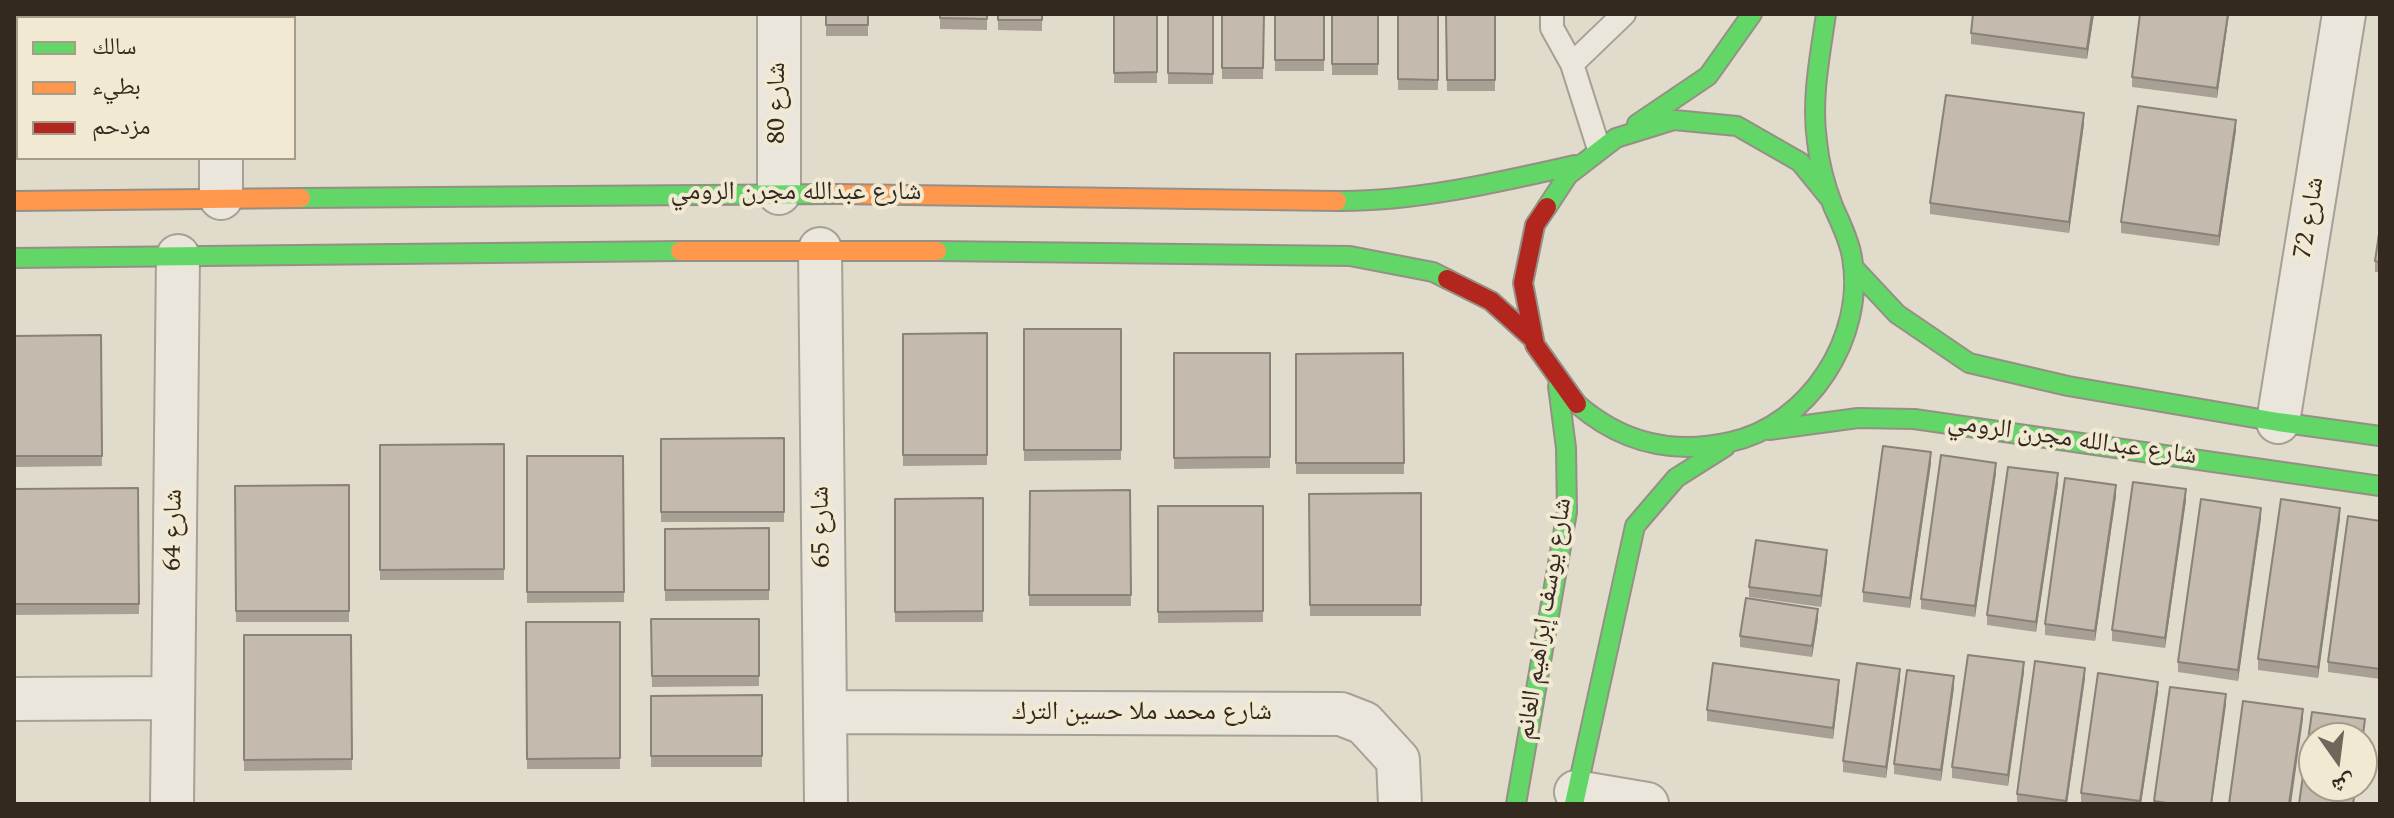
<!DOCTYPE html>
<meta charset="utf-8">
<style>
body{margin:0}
#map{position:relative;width:2394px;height:818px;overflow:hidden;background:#e1dbcb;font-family:Spectral,"Noto Naskh Arabic",serif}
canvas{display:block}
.frame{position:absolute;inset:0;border:16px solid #33291e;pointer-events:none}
.legend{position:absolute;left:16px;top:16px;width:280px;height:144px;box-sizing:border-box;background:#f1e9d2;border:2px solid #a59c8a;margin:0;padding:10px 14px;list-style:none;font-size:24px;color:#33291e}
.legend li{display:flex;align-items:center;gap:16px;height:40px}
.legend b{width:40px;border:2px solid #a59c8a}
.north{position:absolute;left:2298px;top:722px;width:80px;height:80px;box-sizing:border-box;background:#f1e9d2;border:2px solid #a59c8a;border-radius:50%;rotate:166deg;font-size:22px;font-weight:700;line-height:32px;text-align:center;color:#33291e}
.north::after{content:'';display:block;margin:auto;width:28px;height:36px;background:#70675b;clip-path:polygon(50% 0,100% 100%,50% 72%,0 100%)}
</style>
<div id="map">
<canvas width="2394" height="818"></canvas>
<div class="frame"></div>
<ul class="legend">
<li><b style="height:10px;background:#63d668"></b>سالك</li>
<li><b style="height:10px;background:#ff974d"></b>بطيء</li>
<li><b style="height:10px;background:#b3261e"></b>مزدحم</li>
</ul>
<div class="north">ش</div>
</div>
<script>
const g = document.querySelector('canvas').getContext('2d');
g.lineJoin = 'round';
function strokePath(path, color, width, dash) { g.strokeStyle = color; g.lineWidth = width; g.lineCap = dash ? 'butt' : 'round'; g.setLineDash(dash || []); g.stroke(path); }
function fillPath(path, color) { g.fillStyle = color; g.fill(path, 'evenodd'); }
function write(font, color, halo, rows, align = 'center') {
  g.font = font + ' Spectral,"Noto Naskh Arabic",serif'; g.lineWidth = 8; g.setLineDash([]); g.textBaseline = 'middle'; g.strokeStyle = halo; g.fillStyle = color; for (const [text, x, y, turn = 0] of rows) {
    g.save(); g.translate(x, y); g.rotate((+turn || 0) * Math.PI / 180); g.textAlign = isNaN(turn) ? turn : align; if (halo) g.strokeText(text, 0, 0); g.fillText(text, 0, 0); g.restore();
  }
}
const lane = new Path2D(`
 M1552,14V28L1572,64L1598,146
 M1572,64L1624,14`);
const street = new Path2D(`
 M223,18V14
 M779,193V14
 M221,198V158
 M820,249L826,804
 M2278,422L2344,14
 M14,699L173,698
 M825,712L1341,714L1364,723L1398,760L1400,804
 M1576,792L1647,804
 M172,804L178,256`);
const fast = new Path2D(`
 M1637,124L1708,76L1752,14
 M301,198L836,194
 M1337,201C1415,202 1499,182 1575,165
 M1547,207L1568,175L1616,138L1674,120L1737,126L1800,162L1831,200
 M937,251L1350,256L1433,272L1447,279
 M14,258L680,251
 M1853,267L1897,314L1969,363L2068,386L2278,422L2380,436
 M1577,404C1622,443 1672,455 1730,442C1809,425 1866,337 1852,257C1849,239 1840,222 1833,206C1825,185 1819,163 1817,141C1811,99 1820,56 1826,14
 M1769,430L1858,418L1914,419L2380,486
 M1516,804L1567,512L1566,448L1558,386
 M1574,804L1635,526L1676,478L1725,447`);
const slow = new Path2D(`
 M836,194L1337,201
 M14,201L301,198
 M680,251H937`);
const jam = new Path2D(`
 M1547,207L1535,225L1523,283L1535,345L1577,404
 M1447,279L1491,301L1532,338`);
const wall = new Path2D(`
 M826,14H868V36H826Z
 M940,14H987V30L940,29Z
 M998,14H1042V31L998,30Z
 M1114,14H1157V83H1114Z
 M1168,14H1213V84H1168Z
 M1222,14H1264L1263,79H1222Z
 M1275,14H1324V71H1275Z
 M1332,14H1378V75H1332Z
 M1398,14H1438V90H1398Z
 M1446,14H1495V91H1447Z
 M2094,14L2087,59L1971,44V33Z
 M2140,14H2229L2217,98L2132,87V77Z
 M2084,124L2069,233L1930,214V203Z
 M2236,130L2219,246L2121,233V222Z
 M2380,227V272H2375V261Z
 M1024,329H1121V460L1024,461Z
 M987,333V465L903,466V334Z
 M101,335L102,466L14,467V336Z
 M1174,353H1270V468L1174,469Z
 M1403,353L1404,474H1296V354Z
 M784,438V522H661V439Z
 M504,444V580H380V445Z
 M527,456H623L624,602L527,603Z
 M1931,463L1910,608L1863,602V592Z
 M1996,473L1975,617L1921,609V599Z
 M2058,484L2036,632L1987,625V615Z
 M349,485V622H236L235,486Z
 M138,488L139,614L14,615V489Z
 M1130,490L1131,606H1029L1030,491Z
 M1421,493V616H1310L1309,494Z
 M2116,496L2095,641L2045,635V624Z
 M983,498V622H895V499Z
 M2186,500L2165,648L2112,641V630Z
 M1158,506H1263V622L1158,623Z
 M2261,518L2238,681L2178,672V662Z
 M2340,518L2318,678L2258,670V659Z
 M2380,521V679L2328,672V662Z
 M769,528V600L665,601V529Z
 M1827,560L1821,607L1749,597V587Z
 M651,619H759V686L652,687Z
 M1818,619L1812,657L1740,647V636Z
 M526,622H620V769H527Z
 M244,635H351L352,770L244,771Z
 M2024,672L2008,786L1952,778V767Z
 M2085,678L2067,804H2017V794Z
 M1900,679L1886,778L1843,772V761Z
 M1954,687L1941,781L1894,774V764Z
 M1839,690L1833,739L1707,721V710Z
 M2158,692L2141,804H2081V793Z
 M762,695V767H651V696Z`);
const shadedWall = new Path2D(`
 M2092,14H2094L2087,59V49Z
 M2228,14H2229L2217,98V88Z
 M2084,113V124L2069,233V222Z
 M2236,120V130L2219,246V236Z
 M1931,452V463L1910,608V598Z
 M1996,463V473L1975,617V606Z
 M2058,473V484L2036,632V622Z
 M2116,485V496L2095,641V631Z
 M2186,489V500L2165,648V638Z
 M2261,508V518L2238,681V670Z
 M2340,508V518L2318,678V667Z
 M1827,550V560L1821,607V596Z
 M1818,609V619L1812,657V646Z
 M2024,662V672L2008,786V775Z
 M2085,668V678L2067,804H2066Z
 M1900,669V679L1886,778V767Z
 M1954,676V687L1941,781V770Z
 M1839,680V690L1833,739V728Z
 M2158,682V692L2141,804H2140Z
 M2226,694V705L2212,804H2211Z
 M2303,709V719L2291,804H2289Z`);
const building = new Path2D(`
 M826,14H868V25H826Z
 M940,14H987V19L940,18Z
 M998,14H1042V20H998Z
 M1114,14H1157V72L1114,73Z
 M1168,14H1213V74L1168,73Z
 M1222,14H1264L1263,68H1222Z
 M1275,14H1324V60H1275Z
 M1332,14H1378V64H1332Z
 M1398,14H1438V80L1398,79Z
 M1446,14H1495V80H1447Z
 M1973,14H2092L2087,49L1971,33Z
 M2140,14H2228L2217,88L2132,77Z
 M1946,95L2084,113L2069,222L1930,203Z
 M2138,106L2236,120L2219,236L2121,222Z
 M2380,227V262L2375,261Z
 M1024,329H1121V450H1024Z
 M987,333V455H903V334Z
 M101,335L102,456H14V336Z
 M1174,353H1270V457L1174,458Z
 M1403,353L1404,463H1296V354Z
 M784,438V512H661V439Z
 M504,444V569L380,570V445Z
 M1883,446L1931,452L1910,598L1863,592Z
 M1941,455L1996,463L1975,606L1921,599Z
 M527,456H623L624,592H527Z
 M2008,467L2058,473L2036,622L1987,615Z
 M2065,478L2116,485L2095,631L2045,624Z
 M2133,482L2186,489L2165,638L2112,630Z
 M349,485V611H236L235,486Z
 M138,488L139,604H14V489Z
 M1130,490L1131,595H1029L1030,491Z
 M1421,493V605H1310L1309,494Z
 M983,498V611L895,612V499Z
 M2201,499L2261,508L2238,670L2178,662Z
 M2281,499L2340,508L2318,667L2258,659Z
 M1158,506H1263V611L1158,612Z
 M2348,516L2380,521V669L2328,662Z
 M769,528V590H665V529Z
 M1756,540L1827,550L1821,596L1749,587Z
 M1746,598L1818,609L1812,646L1740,636Z
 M651,619H759V676H652Z
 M526,622H620V758L527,759Z
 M244,635H351L352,759L244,760Z
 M1968,655L2024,662L2008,775L1952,767Z
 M2035,661L2085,668L2066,801L2017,794Z
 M1713,663L1839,680L1833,728L1707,710Z
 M1857,663L1900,669L1886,767L1843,761Z
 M1907,670L1954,676L1941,770L1894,764Z
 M2098,673L2158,682L2140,801L2081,793Z
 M2170,687L2226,694L2211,804H2173L2154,801Z
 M762,695V756H651V696Z
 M2243,701L2303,709L2289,804H2229Z
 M2312,712L2365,719L2362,742V738H2314V786H2356L2353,804H2299Z`);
const streetNames = [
 ["شارع 80",779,103,-90],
 ["شارع عبدالله مجرن الرومي",796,194],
 ["شارع 72",2311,218,-81],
 ["شارع عبدالله مجرن الرومي",2072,441,8],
 ["شارع 65",823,527,-91],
 ["شارع 64",175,530,-89],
 ["شارع يوسف إبراهيم الغانم",1546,619,-81],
 ["شارع محمد ملا حسين الترك",1142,714]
];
strokePath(lane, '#a6a095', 26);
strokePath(street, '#a6a095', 46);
strokePath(fast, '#958f85', 22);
strokePath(slow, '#958f85', 22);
strokePath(jam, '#958f85', 22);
strokePath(lane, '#eae6dc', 22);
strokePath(street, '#eae6dc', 42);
strokePath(fast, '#63d668', 18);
strokePath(slow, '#ff974d', 18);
strokePath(jam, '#b3261e', 18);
fillPath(wall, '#a9a095');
fillPath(shadedWall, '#898279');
fillPath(building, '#c4baad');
strokePath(building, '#898279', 2);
write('26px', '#33291e', '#f1e9d2', streetNames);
</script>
